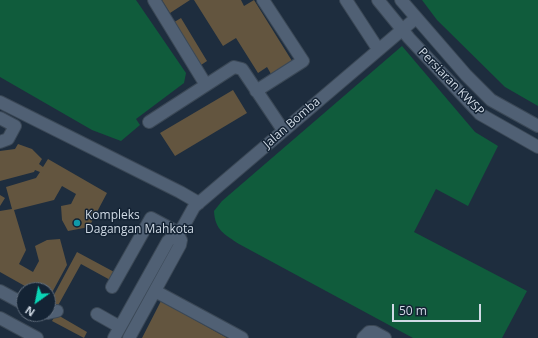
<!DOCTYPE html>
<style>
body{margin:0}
#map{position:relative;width:538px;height:338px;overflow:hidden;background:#1e2d3e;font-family:"Open Sans",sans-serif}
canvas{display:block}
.north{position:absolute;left:16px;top:282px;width:40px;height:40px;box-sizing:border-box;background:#142334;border:1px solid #5f6c7b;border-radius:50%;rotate:213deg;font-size:11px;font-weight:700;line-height:16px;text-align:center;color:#d0dae5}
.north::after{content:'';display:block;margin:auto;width:14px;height:18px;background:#0ad5b5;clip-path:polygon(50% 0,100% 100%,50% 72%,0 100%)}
.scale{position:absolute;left:392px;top:304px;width:89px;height:18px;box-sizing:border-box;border:2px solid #d0dae5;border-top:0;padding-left:5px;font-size:12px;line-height:14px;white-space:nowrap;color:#d0dae5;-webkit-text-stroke:3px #142334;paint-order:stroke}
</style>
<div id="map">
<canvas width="538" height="338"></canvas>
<div class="north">N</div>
<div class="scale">50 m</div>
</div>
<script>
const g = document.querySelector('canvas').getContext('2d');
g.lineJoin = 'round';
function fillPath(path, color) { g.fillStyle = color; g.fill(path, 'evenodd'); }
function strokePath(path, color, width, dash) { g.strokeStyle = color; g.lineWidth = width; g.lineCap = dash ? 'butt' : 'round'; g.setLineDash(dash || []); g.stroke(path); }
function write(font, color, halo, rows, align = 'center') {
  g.font = font + ' "Open Sans",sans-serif'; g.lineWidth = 3; g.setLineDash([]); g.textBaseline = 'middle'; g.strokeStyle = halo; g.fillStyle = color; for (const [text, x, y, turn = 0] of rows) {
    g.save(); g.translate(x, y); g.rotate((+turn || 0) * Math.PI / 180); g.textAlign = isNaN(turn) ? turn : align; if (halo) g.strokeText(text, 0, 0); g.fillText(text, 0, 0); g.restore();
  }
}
const green = new Path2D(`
 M0,0H136L186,73L184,83L136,119L140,125L121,141L92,130L0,77Z
 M422,0H538V106L505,87L437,20Z
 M402,46L475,132L498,146L468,206L436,189L414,232L527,291L502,338H413L239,244C224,234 215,230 214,211L222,201Z`);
const building = new Path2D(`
 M162,0H190L170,13Z
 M194,0H241L244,6L254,0L292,61L271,74L267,67L258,73L236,38L223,46Z
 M181,18L207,61L198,67L171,24Z
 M233,90L247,113L175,156L160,133Z
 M18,144L32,149L42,159L39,164L43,167L48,159L107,193L89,227L68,231L62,220L61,206L71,204L76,194L62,186L54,200L14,210L26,250L19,264L33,272L39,261L35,246L47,240L60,239L67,265L48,300V290H32L0,272V211L12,209L6,187L36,178L40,172L35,170L34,172L0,181V151L15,149Z
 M0,195L5,198L0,206Z
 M77,252L116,273L112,281L81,264L55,311L48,306Z
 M161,301L227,338H142Z
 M56,314L87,332L84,338L52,321Z`);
const minor = new Path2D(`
 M154,0L206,85
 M346,0L378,49
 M378,0L409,38L480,114L538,147
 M401,0L466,75L491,100L538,126
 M256,91L303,61L263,0
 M0,102L180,192L199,203
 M0,118L15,126L8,139L0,142
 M149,122L234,67L242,69L283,130
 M178,236L194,207L416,18
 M112,287L151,218L179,233
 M0,291L24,304
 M155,291L242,338
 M48,313L57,311
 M97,314L120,327
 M0,318L37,338
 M114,338L168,241L174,236H178
 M129,338L180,245L181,240L178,236
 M363,338L369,332H374L385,338`);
const markers = [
 [77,223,4,"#0f9aa8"]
];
const streetNames = [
 ["Persiaran KWSP",451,82,46],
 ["Jalan Bomba",292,123,-41]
];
const poiNames = [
 ["Kompleks",85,216],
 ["Dagangan Mahkota",85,230]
];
fillPath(green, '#105c3c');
fillPath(building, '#63553f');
strokePath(minor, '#3b4856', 14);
strokePath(minor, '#506074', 12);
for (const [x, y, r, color] of markers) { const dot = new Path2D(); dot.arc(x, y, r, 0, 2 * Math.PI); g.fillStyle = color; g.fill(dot); strokePath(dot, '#142334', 1.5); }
write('12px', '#d0dae5', '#142334', streetNames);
write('12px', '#d0dae5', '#142334', poiNames, 'left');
</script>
